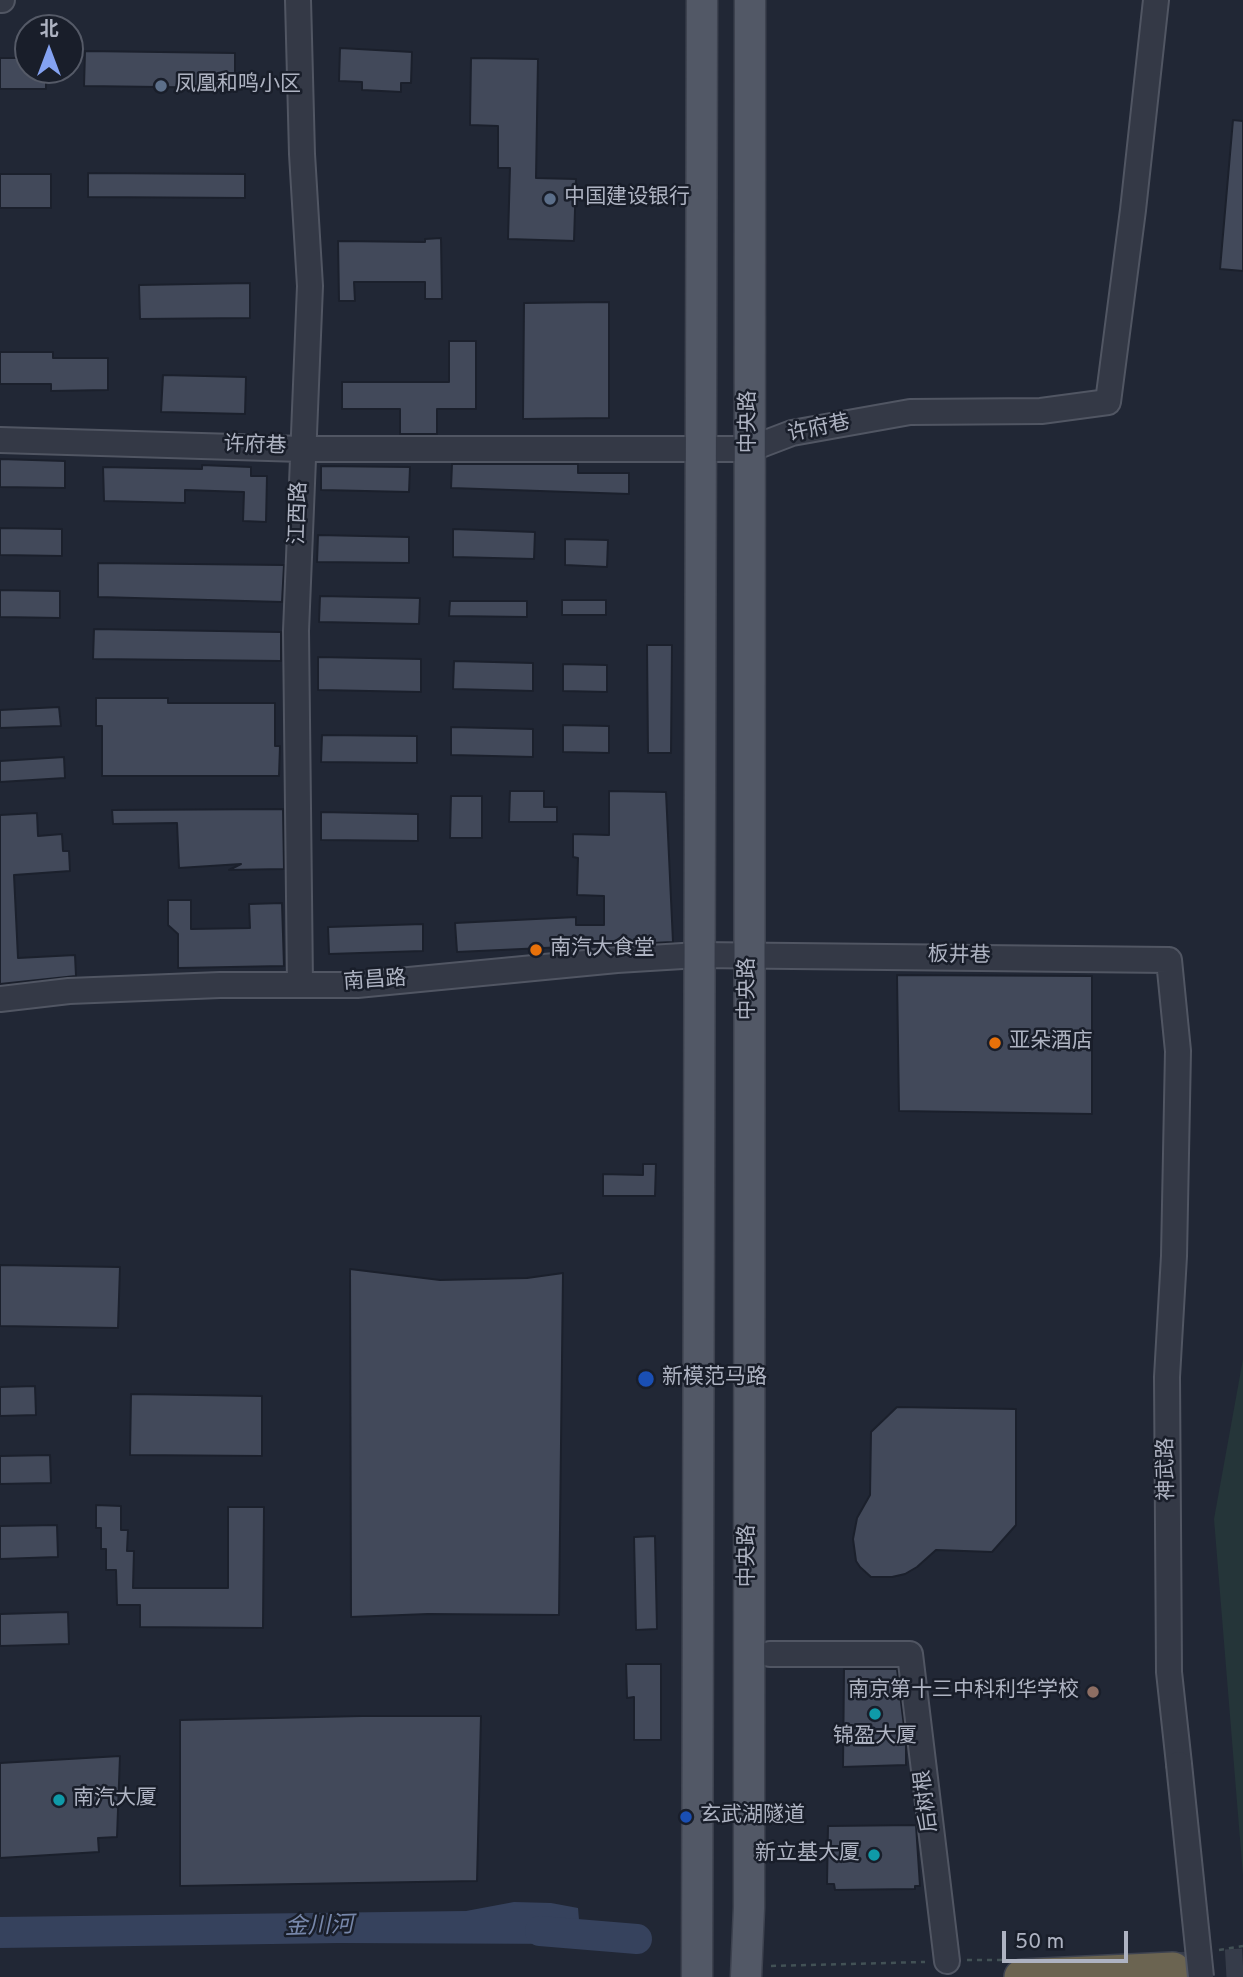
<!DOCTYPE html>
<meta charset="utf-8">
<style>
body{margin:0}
#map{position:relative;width:1243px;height:1977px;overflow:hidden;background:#212735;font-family:Overpass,"Noto Sans SC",sans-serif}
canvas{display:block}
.north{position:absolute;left:14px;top:14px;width:70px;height:70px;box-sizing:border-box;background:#191e2a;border:2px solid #555a67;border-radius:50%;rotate:0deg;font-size:19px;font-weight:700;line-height:28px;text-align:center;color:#aeb3c2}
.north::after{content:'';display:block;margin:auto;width:24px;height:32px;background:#84a2f1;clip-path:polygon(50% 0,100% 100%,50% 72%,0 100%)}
.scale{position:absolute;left:1002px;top:1931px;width:126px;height:32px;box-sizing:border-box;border:4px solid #aeb3c2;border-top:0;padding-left:9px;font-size:21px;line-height:24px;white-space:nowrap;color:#aeb3c2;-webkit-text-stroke:5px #191e2a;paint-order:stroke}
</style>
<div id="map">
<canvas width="1243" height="1977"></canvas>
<div class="north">北</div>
<div class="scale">50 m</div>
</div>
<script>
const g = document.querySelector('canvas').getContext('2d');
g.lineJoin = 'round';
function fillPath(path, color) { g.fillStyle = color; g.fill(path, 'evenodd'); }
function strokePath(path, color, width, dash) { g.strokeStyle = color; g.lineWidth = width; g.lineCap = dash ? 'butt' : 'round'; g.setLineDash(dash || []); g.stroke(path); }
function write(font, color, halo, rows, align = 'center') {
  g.font = font + ' Overpass,"Noto Sans SC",sans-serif'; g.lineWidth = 5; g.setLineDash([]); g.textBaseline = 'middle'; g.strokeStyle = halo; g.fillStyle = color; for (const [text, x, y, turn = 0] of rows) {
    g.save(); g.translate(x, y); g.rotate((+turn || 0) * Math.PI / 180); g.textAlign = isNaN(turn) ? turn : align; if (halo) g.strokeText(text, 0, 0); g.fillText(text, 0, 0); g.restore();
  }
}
const green = new Path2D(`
 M1243,1359V1876L1214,1519Z`);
const water = new Path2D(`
 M514,1902L551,1903L578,1908L581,1944L339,1943L0,1948V1917L466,1911Z`);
const river = new Path2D(`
 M540,1931L637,1939`);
const building = new Path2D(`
 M340,48L412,52L411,83H401V92L362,90V82L339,81Z
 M85,51L235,53V88L84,86Z
 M0,58H28V70H46V89H0Z
 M471,58L538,59L536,178L576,179L574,241L508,239L510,168H498V126L470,125Z
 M1233,120L1243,121V271L1220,269Z
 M88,173L245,174V198L88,197Z
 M0,174H51V208H0Z
 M441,238L442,299H425V282H354L355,301H339L338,241L425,242V239Z
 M250,283V318L140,319L139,285Z
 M609,302V418L523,419L524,303Z
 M449,341H476V409H437V434H400V409H342V382H449Z
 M0,352H53V358H108V390L51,391V384H0Z
 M163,375L246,377L245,414L161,412Z
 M0,459L65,461V488L0,487Z
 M452,464H578V473H629V494L451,488Z
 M202,465L251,467V476H267L266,522L243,521L244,492L185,490V503L104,501L103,467L202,469Z
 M321,466L410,467L409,492L321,490Z
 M0,528L62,529V556L0,555Z
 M453,529L535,532L534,559L453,557Z
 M318,535L409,537V563L317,562Z
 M565,539L608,540L607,567L565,565Z
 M98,563L284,565L282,602L98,597Z
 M0,590L60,591V618L0,617Z
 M320,596L420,598L419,624L319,622Z
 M562,600H606V615H562Z
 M450,601H527V617L449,616Z
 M94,629L281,632V661L93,659Z
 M647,645H672L671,753H648Z
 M318,657L421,659V692L318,690Z
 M454,661L533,663V691L453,689Z
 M563,664L607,665V692L563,691Z
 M96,698H168V703H275V746H280L279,776H102V726H96Z
 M59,707L61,726L0,728V710Z
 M563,725L609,726V753L563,752Z
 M451,727L533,729V757L451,755Z
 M322,735L417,736V763L321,762Z
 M64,757L65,778L0,782V761Z
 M510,791H544V807H557V822H509Z
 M609,791L666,792L673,942L457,952L455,923L576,917V925H604V896L577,895L578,858L573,857V834L609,835Z
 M451,796H482V838H450Z
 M283,809L284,869L229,870L241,864L179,868L177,823L113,824L112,810Z
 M321,812L418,814V841L321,840Z
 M37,813L38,836L62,834L63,851H69L70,871L14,875L18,958L75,955L76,976L0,984V815Z
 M168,900H191V929L250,928L249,904L282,903L284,966L178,968V934L168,925Z
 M423,924V951L329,954L328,927Z
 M897,975L1092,976V1114L899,1111Z
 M643,1164H656L655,1196H603V1174L643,1175Z
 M0,1265L120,1267L118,1328L0,1326Z
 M350,1269L440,1280L527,1278L563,1273L559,1615L428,1614L351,1617Z
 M35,1386L36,1415L0,1416V1387Z
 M131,1394L262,1396V1456L130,1455Z
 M897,1407L1016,1409V1525L992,1552L936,1550L917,1567L905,1574L892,1577H871L860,1567L856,1561L853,1539L857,1518L870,1495L871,1432Z
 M50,1455L51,1483L0,1484V1456Z
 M96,1505L121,1506V1530H128L127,1551H134L133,1588H228V1507H264L263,1628L140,1627V1605H117L116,1570H106V1549H101V1528H96Z
 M57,1525L58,1557L0,1559V1526Z
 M655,1536L657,1629L636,1630L634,1537Z
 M68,1612L69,1644L0,1646V1614Z
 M626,1664H661V1740H634V1697L627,1698Z
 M844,1669H897L906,1743V1765L843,1767Z
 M362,1716H481L477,1881L180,1886V1720Z
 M120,1756L117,1837L98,1838L99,1852L0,1858V1763Z
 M916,1825L920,1886H915V1889L835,1890L834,1884H827L828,1826Z`);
const highwayTunnel = new Path2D(`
 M1173,1970L1243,1966`);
const path = new Path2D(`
 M1219,1950L1243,1946
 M967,1960H1002
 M771,1966L925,1962`);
const minor = new Path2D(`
 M0,0H2
 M298,0L302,154L310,286L296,631L300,985
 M0,440L302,449H750L792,433L910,412L1041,411L1108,402L1133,210L1156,0
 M0,999L69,991L220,985H357L617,960L699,955L1169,960L1178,1051L1174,1256L1167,1377L1169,1672L1179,1764
 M770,1654H910L947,1961`);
const major = new Path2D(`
 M697,1977L702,0
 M746,1977L749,1908L750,0`);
const highway = new Path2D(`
 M1022,1977L1173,1970`);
const minorBridge = new Path2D(`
 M1179,1764L1201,1977`);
const markers = [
 [161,86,7,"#5c6f8a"],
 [550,199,7,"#5c6f8a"],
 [536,950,7,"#e8710a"],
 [995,1043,7,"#e8710a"],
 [646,1379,9,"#1a4fb4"],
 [1093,1692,7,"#8d6e63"],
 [875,1714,7,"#0f9aa8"],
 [59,1800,7,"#0f9aa8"],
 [686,1817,7,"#1a4fb4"],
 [874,1855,7,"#0f9aa8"]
];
const poiNames = [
 ["凤凰和鸣小区",175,86],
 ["中国建设银行",564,199],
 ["南汽大食堂",550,950],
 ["亚朵酒店",1009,1043],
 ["新模范马路",662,1379],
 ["南京第十三中科利华学校",1079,1692,"right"],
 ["锦盈大厦",875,1738,"center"],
 ["南汽大厦",73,1800],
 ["玄武湖隧道",700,1817],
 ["新立基大厦",860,1855,"right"]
];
const streetNames = [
 ["中央路",750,422,-90],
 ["许府巷",819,430,-12],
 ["许府巷",255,447,2],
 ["江西路",300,513,-88],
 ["板井巷",959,957,1],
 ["南昌路",375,982,-4],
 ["中央路",749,989,-90],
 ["神武路",1168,1469,-91],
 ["中央路",749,1556,-90],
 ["后树根",928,1801,-97]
];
const waterNames = [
 ["金川河",319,1928,-2]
];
fillPath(green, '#253539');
fillPath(water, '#36425d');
strokePath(river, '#36425d', 30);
fillPath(building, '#42495a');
strokePath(building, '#1b202c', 2);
strokePath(highwayTunnel, '#363c4a', 35, [35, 18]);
strokePath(minor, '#515663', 28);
strokePath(major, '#3d424f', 33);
strokePath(highway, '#3e4350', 38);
strokePath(path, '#425155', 2.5, [5, 5]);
strokePath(minor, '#343946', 24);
strokePath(major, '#525866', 30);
strokePath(highway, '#6b6451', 35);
strokePath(minorBridge, '#515663', 28, []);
strokePath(minorBridge, '#343946', 24);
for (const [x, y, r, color] of markers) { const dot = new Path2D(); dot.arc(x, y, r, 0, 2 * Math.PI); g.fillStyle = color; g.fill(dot); strokePath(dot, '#191e2a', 2.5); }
write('21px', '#aeb3c2', '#191e2a', poiNames, 'left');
write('21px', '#aeb3c2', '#191e2a', streetNames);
write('italic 23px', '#7787aa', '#191e2a', waterNames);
</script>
